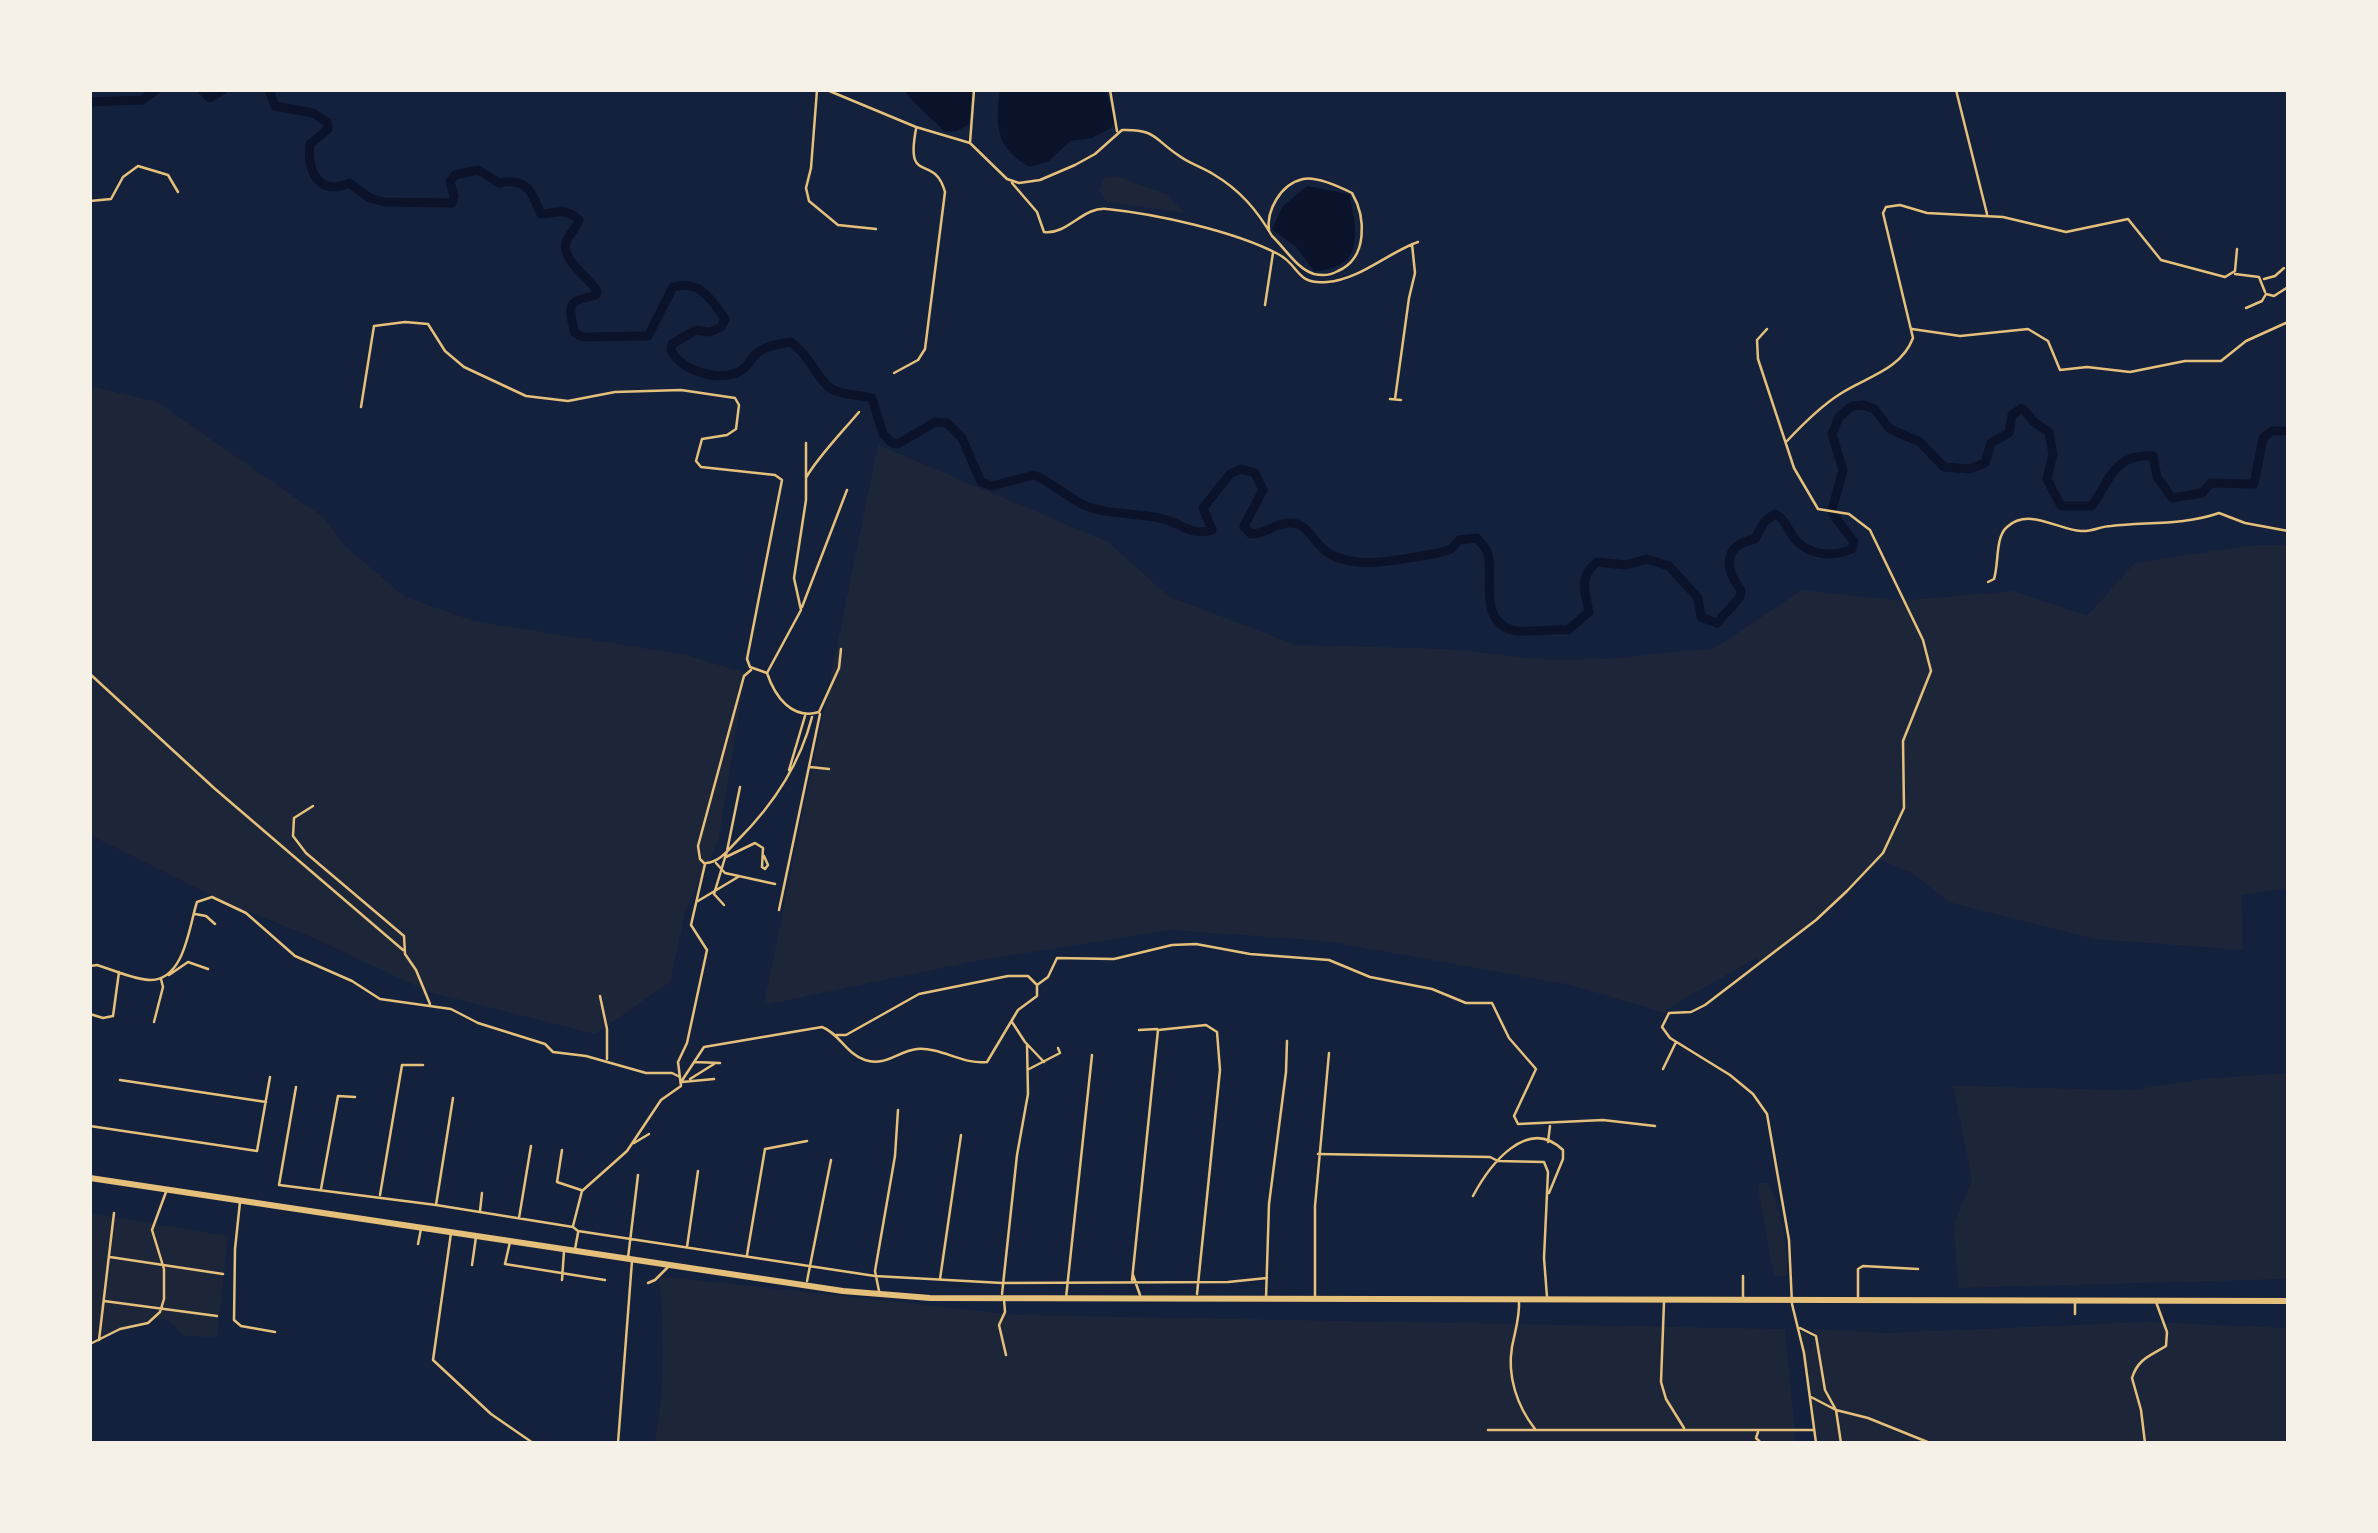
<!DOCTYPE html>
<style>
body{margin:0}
#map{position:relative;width:2378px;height:1533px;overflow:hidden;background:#14213d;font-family:"Roboto Serif",serif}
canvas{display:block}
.frame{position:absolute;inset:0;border:92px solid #f6f1e7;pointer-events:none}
</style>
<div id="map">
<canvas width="2378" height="1533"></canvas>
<div class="frame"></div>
</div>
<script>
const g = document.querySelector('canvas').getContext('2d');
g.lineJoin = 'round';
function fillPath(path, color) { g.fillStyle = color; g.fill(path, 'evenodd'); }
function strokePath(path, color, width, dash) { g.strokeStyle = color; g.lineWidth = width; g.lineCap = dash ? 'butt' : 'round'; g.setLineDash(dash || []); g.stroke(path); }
const green = new Path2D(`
 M1116,176L1166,194L1185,213L1107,202L1099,190L1105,177Z
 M90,386L157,402L323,517L345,546L405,597L474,621L686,655L745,673L719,839L686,909L670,982L595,1034L429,992L309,936L227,903L90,835Z
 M878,445L1108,542L1168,596L1296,645L1449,649L1547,660L1604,659L1715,648L1802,590L1900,601L2014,591L2087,616L2135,563L2254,545H2288V888L2242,895L2243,950L2095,939L1949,902L1911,872L1880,860L1822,914L1760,962L1756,958C1739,970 1672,1002 1665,1013L1571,985L1326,941L1171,930L975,961L764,1005Z
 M2288,1073V1279L1958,1288L1954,1224L1972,1179L1953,1086L2131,1090L2204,1079Z
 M1760,1183H1767C1779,1197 1790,1258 1786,1276H1774L1758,1189Z
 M90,1213L228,1236L217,1337L183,1336L169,1320L152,1319L90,1341Z
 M659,1276L1017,1315L1785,1329L1796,1443H655C665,1388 664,1331 659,1276Z
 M2147,1322L2288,1328V1443H1816L1806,1381L1808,1371L1805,1370L1798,1330L1808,1335L1811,1350L1815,1329L1886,1333Z`);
const water = new Path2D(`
 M904,90H972L969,124L957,131L945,132C930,116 916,107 904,90Z
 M1000,90H1106L1115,122L1111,128L1092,138L1070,141L1049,161L1030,167C995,148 995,124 1000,90Z
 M1307,186L1349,194C1357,230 1366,269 1314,271L1296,247L1272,229L1283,206Z`);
const river = new Path2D(`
 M202,90L210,98L223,90
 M269,90L275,106L313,113L327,122L328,129L310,144C307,171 319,197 349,183L370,198L384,202L452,203L454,196L450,182L455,175L478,170L499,183C527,177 531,191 541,214C558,213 566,207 579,220C577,228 568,235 566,242C561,261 589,277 597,291L596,295C568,302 567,303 575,333L583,337L648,336L673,287C700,279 711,299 725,319L721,327L710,332L696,330L672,344L671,351C682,370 715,381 736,373C745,370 748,363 754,356C763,346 778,344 791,342C811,357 817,378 830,388C842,396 859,394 872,398L883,434L892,443L898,444L935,422L947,423L962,438L981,482L992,486L1034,475C1052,483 1065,495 1082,504C1108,517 1140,511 1167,520C1184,526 1194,536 1212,530L1203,508L1230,474L1241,469L1255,473L1263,490L1244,526L1251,534C1265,534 1274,524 1288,523C1309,521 1314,546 1330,554C1360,571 1407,558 1439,553L1451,549L1459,540L1477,538C1480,543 1485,546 1487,551C1496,572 1476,619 1512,630C1525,634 1551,628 1568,630L1589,612C1585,591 1578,577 1597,562L1626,565L1647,559L1669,566L1698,598L1701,617L1717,623L1740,597L1741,590C1723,567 1724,545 1755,539L1764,522L1775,514C1788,521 1787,531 1796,540C1810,556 1834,557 1852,549L1854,542L1833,514
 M90,102L142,100L156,90
 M1832,510L1843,470L1832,434L1839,417L1852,406L1864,405L1874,409L1890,429L1920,442L1944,467L1969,469L1985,463L1991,443L2009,433L2012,415L2022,408L2034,422L2049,432L2053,454L2047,479L2061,506H2092C2110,478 2116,453 2153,456L2157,477L2172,498L2202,493L2211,483L2254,484L2263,438L2272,431H2288`);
const minor = new Path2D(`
 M817,90L811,168L806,188L809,201L838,225L876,229
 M827,90L916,127L970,143L1007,179L1019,183L1040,180L1075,165L1095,154L1122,130C1156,129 1154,139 1178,155C1188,163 1202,167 1213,174C1240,190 1257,210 1272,236C1285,248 1297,269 1314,274C1322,276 1331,275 1338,271C1368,258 1366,217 1352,193C1340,187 1317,176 1303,179C1281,184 1266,210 1269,231
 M1110,90L1117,131
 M1956,90L1987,214
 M970,143L974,90
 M1012,183L1037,212L1044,232C1068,235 1083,206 1107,209C1156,214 1234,231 1278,254C1300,265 1295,285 1327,282C1359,280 1389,252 1418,242
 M90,201L111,199L123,177L138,166L168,175L178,192
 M2235,274L2259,277L2265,292
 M2264,279L2275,276L2284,268
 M1265,305L1273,253
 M2246,308L2262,301L2266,294L2274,296L2288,287
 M1767,329L1757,340L1758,359L1794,468L1818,509L1849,514L1870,530L1923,640L1931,671L1903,741L1904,808L1883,853L1847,891L1816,920L1705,1005L1691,1012L1669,1013L1662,1027L1670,1038L1730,1075L1753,1094L1767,1114L1789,1240L1792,1304L1804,1353L1816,1443
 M1912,329L1960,336L2028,329L2048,341L2060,370L2087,367L2130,372L2185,361H2221L2246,341L2288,322
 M894,373L918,360L925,349L945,192C934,152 905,187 916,129
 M1390,399L1401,400
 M1395,399L1409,298L1415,273L1412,244
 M361,407L374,326L405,322L428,324L445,351L464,367L526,396L568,401L615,392L681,390L735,398L739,405L736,429L727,435L702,439L696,461L701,467L775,475L782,480L747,659L750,667L767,673
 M1787,441C1802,425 1821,406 1840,394C1866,377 1901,370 1913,338L1883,213L1886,207L1900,205L1927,213L2003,217L2066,232L2128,219L2161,260L2225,277L2235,271L2237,249
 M806,443V500L794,578L801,610L767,673C775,697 792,720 819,712L839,668L841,649
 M806,478C816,459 844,430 859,412
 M1988,582L1994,579C1999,564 1995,537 2007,527C2029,507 2058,530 2081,531C2092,532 2101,526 2111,526C2147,522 2185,525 2219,513L2245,523L2288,531
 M802,607L847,490
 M90,674L214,788L403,950
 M810,767L829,769
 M789,770L805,716
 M313,806L294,818L293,836L306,853L404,936L405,954L416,970L430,1004
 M726,857L755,843L763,848L762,867L765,869L768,865L764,856
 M706,863C720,862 728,850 738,840C772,806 800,764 812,717
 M716,863L725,873L775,884
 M698,901L738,877
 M724,905L714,894L727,851L740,787
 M779,910L820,714
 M195,914L206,916L215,924
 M90,966L97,965C114,970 134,980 151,980C185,979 189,926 197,902L212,897L246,913L295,956L352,981L380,999L451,1009L478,1023L545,1044L553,1052L586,1056L646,1073H672L680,1077
 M169,975L188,962L208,969
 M600,996L607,1029V1059
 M90,1014L103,1018L113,1016L119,972
 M154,1022L163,987L161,979
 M1012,1022L1025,1042L1044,1062
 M1139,1030L1157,1029
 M836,1035H846L919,994L1008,976H1028L1036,984
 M694,1062L720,1063
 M1029,1069L1060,1053L1058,1048
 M1663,1069L1676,1042
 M690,1079L714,1064
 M120,1080L266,1102
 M681,1082L704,1047L822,1027C839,1033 846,1054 865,1060C885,1067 898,1051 917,1049C941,1047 963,1065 987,1062L1018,1010L1037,996V985L1048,977L1057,958L1114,959L1172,945L1196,944L1250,954L1329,960L1370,977L1432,989L1466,1003H1492L1509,1038L1536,1069L1514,1116L1518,1124L1603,1120L1655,1126
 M682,1082L714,1079
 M296,1087L279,1185L436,1205L573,1227L578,1231L875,1276L1002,1283L1228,1282L1267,1278
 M90,1126L257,1151L270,1077
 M1548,1142L1550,1126
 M634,1143L649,1134
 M562,1150L557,1182L581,1190
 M1318,1154L1490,1157L1498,1161L1544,1162L1548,1172L1544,1258L1547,1297
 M321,1189L338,1096L355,1097
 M380,1195L402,1065H423
 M1473,1196C1489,1166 1527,1115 1563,1150V1159L1549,1193
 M240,1202L235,1249L234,1320L241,1326L275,1332
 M436,1205L453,1098
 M480,1211L482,1193
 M519,1218L531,1146
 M573,1226L582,1191L627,1151L661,1100L681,1086L678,1062L687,1043L707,950L691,925L705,864L700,859L698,846L744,676L751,670
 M451,1233L433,1360L491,1414L533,1443
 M510,1242L505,1264L605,1280
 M418,1244L421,1229
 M687,1247L698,1171
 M575,1249L578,1233
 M747,1255L765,1149L807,1141
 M110,1257L223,1274
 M628,1258L638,1175
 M472,1265L476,1237
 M1133,1275L1140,1295
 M1743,1276V1299
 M940,1279L961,1135
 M562,1280L564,1251
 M1132,1280L1158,1030L1206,1025L1217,1032L1220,1070L1197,1294
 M807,1281L831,1160
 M648,1283L655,1280L669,1266
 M879,1291L875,1271L895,1156L898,1110
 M1002,1294L1017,1155L1028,1094L1027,1044
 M1858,1297V1269L1863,1266L1918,1269
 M1066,1298L1092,1055
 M1266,1298L1269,1204L1286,1072L1287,1041
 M1315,1298V1206L1329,1053
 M1004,1299L1005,1312L999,1325L1006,1355
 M1519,1300C1520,1317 1515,1331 1512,1347C1507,1376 1517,1406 1535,1429
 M104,1301L217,1316
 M1664,1302L1661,1382L1666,1399L1684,1428
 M2075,1302V1314
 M1800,1328L1816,1336L1825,1390L1836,1410L1841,1443
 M99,1340L114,1213
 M90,1344L120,1329L148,1323L160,1312L164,1299V1269L152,1230L166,1192
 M1811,1397L1836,1410L1868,1418L1930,1443
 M1488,1430H1813
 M1758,1432L1756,1438L1760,1442
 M618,1443L632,1261
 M2145,1443L2141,1410L2132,1378C2138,1358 2152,1355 2166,1346L2167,1332L2156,1302`);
const trunk = new Path2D(`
 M90,1178L843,1291L930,1298L2288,1301`);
fillPath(green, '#1d2539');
fillPath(water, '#0b132b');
strokePath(river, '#0b132b', 9);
strokePath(minor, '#e5c07b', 2.5);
strokePath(trunk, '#e5c07b', 6);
</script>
